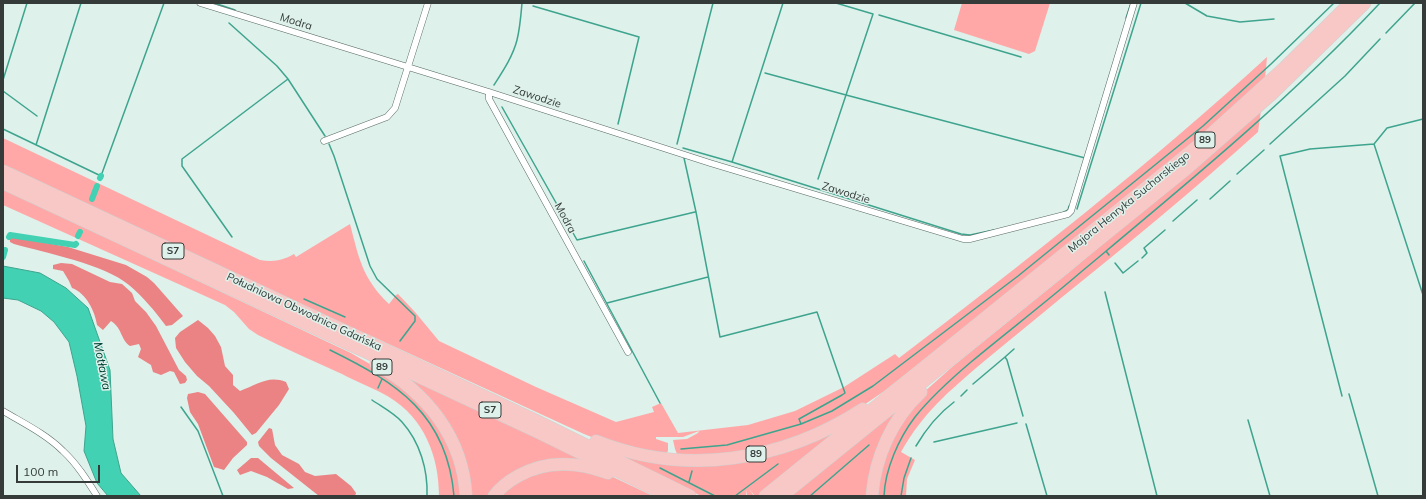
<!DOCTYPE html>
<meta charset="utf-8">
<style>
body{margin:0}
#map{position:relative;width:1426px;height:499px;overflow:hidden;background:#def1eb;font-family:Mulish,sans-serif}
canvas{display:block}
.frame{position:absolute;inset:0;border:4px solid #343b39;pointer-events:none}
.scale{position:absolute;left:16px;top:465px;width:84px;height:18px;box-sizing:border-box;border:2px solid #343b39;border-top:0;padding-left:5px;font-size:12px;line-height:14px;white-space:nowrap;color:#343b39;-webkit-text-stroke:3px #def1eb;paint-order:stroke}
</style>
<div id="map">
<canvas width="1426" height="499"></canvas>
<div class="frame"></div>
<div class="scale">100 m</div>
</div>
<script>
const g = document.querySelector('canvas').getContext('2d');
g.lineJoin = 'round';
function fillPath(path, color) { g.fillStyle = color; g.fill(path, 'evenodd'); }
function strokePath(path, color, width, dash) { g.strokeStyle = color; g.lineWidth = width; g.lineCap = dash ? 'butt' : 'round'; g.setLineDash(dash || []); g.stroke(path); }
function write(font, color, halo, rows, align = 'center') {
  g.font = font + ' Mulish,sans-serif'; g.lineWidth = 3; g.setLineDash([]); g.textBaseline = 'middle'; g.strokeStyle = halo; g.fillStyle = color; for (const [text, x, y, turn = 0] of rows) {
    g.save(); g.translate(x, y); g.rotate((+turn || 0) * Math.PI / 180); g.textAlign = isNaN(turn) ? turn : align; if (halo) g.strokeText(text, 0, 0); g.fillText(text, 0, 0); g.restore();
  }
}
const green = new Path2D(`
 M962,3H1050L1035,51L1029,54L954,30Z
 M1267,57L1265,79L1201,136L1041,267L883,392L852,413L820,431L734,455L677,454L675,449L673,440L687,439L698,433L699,431L683,437H656V439L668,443V451L665,455L607,443L584,434L369,335L336,321L3,165V138L260,260C273,262 282,261 294,254L296,257L350,224C359,258 362,278 389,304L396,295L398,294L415,312L439,341L536,387L616,422L654,412L652,407L661,403L678,433L748,425L795,411L844,387L895,354L899,358C1025,262 1150,164 1267,57Z
 M1261,110L1258,132C1194,190 1128,244 1061,298C1035,320 1008,341 982,363C948,392 923,413 901,452L915,460L907,479L906,496H875L889,440L923,393L952,367L1073,269Z
 M3,189L351,353L392,377L438,424L455,459L462,496H439C439,456 424,418 389,397C374,388 357,382 342,374C314,361 286,349 258,335L249,329L234,312L225,305L3,205Z
 M407,377L582,459V461L559,459L546,460L489,496H469L464,465L406,378Z
 M907,402L869,496H787Z
 M853,419L760,496H755L749,489L754,496H747V490L746,496H701L612,451L720,462Z
 M551,467L611,476L653,496H499L509,486Z`);
const forest = new Path2D(`
 M13,237L68,247L126,265L147,277L154,283L183,316L172,325L166,326C155,311 143,297 129,285C104,264 46,253 14,244L10,242V239Z
 M61,263L72,264L110,282L122,284L132,293L135,301L146,312L156,326L179,370L186,376L187,380L185,383L180,384L174,372L170,371L161,375L153,372L151,365L138,357L141,349L139,344L130,346C120,339 123,329 111,321L103,330L97,325C95,311 86,293 72,288L69,281L63,271L53,269V265Z
 M198,320L208,328L215,336L221,347L225,366L233,375V385L240,391C257,385 268,375 286,382L289,389L279,405L256,433L252,435L234,413L209,386L197,376L185,362L176,348L175,338L180,332Z
 M198,392L205,394L247,442V445L233,458L224,470L214,467L198,424L190,412L187,398L188,394Z
 M269,428L272,429L275,445L282,455L299,464L305,472L315,476L336,474L351,486L356,493L355,496H319L271,458L259,446L258,442Z
 M251,458H258L294,488L288,489L267,477L251,471L240,475L237,470Z`);
const water = new Path2D(`
 M3,266L40,273L66,288L88,308L110,370L113,439L121,473L141,496H108L97,483L84,451L86,426L77,376L69,342L54,322L41,311L18,300L3,298Z`);
const stream = new Path2D(`
 M214,3L235,10
 M1185,3L1207,16L1240,22L1274,19
 M533,6L639,37L618,124
 M879,15L1021,57
 M1126,18L1131,3
 M229,23L277,66L288,79L325,136
 M1386,33L1415,3
 M765,73L846,95L873,14L836,3
 M3,80L27,3
 M494,85C503,71 513,56 517,40C520,28 521,15 522,3
 M3,91L37,116
 M502,107L577,240L695,212
 M1423,119L1387,128L1374,144L1423,295
 M3,129L101,176L164,3
 M329,144L334,156L370,266L377,279L415,316V321L400,341
 M677,144L713,3
 M1270,144L1345,76L1380,39
 M36,145L81,3
 M683,148L732,162L783,3
 M684,158L696,212L720,337L817,312L845,393L842,395L799,419L801,424
 M732,162L961,234L970,235L994,230
 M1237,174L1264,150
 M818,179L846,95L1085,158
 M1210,199L1230,181
 M1077,209L1141,3
 M1064,212L1068,210L1069,206
 M1173,221L1197,200
 M232,237L182,166V159L288,79
 M1106,251L1109,255
 M1142,258L1147,253L1144,248L1165,230
 M584,261L660,403
 M1115,263L1123,273L1138,261
 M1105,292L1157,496
 M304,299L345,317
 M607,303L708,277
 M1014,349L1005,357L1007,360L1023,416
 M330,350C397,383 447,414 454,496
 M973,384L1005,357
 M378,388L382,379
 M1349,394L1378,496
 M961,396L967,390
 M1342,396L1280,156L1310,149L1374,144
 M372,400C382,407 394,413 402,422C420,442 428,470 427,496
 M181,407L198,431L223,496
 M1248,420L1270,496
 M1026,424L1047,496
 M934,442L1017,423
 M916,446C926,429 938,414 954,402
 M681,449L727,445L801,424L832,411L873,386L1018,276L1203,126L1271,64L1334,3
 M660,468L715,496
 M689,482L692,471
 M735,496L778,464
 M810,496L869,445
 M884,496C885,469 899,438 915,417C931,397 951,379 971,362C1007,332 1045,303 1081,272C1184,186 1288,101 1380,3
 M901,496L904,478L911,458`);
const canal = new Path2D(`
 M100,178L101,176
 M92,199L97,186
 M78,236L80,232
 M9,237L10,235L75,245L76,244
 M3,257L5,250`);
const street = new Path2D(`
 M200,3L489,92L710,163L963,239H970L1068,214L1071,211L1134,3
 M489,92V99L500,119L628,352
 M324,141L387,117L395,108L428,3
 M3,411C23,423 46,434 63,451C77,464 87,480 97,496`);
const highway = new Path2D(`
 M3,171L535,420L690,496
 M3,183L540,433L668,496
 M376,364C426,392 463,437 466,496
 M596,441C686,477 783,461 863,409
 M494,496C500,488 509,481 518,476C546,460 578,462 608,473
 M765,496L1200,144L1285,67L1350,3
 M782,496L1185,170L1272,94L1365,3
 M872,496C875,457 892,419 921,392`);
const shields = [
 [1205,140,20],
 [173,251,22],
 [382,367,20],
 [490,410,22],
 [756,454,20]
];
const shieldNames = [
 ["89",1205,140],
 ["S7",173,251],
 ["89",382,367],
 ["S7",490,410],
 ["89",756,454]
];
const streetNames = [
 ["Modra",296,22,17],
 ["Zawodzie",537,97,18],
 ["Zawodzie",846,193,17],
 ["Majora Henryka Sucharskiego",1129,202,-39],
 ["Modra",565,218,61],
 ["Południowa Obwodnica Gdańska",304,312,25]
];
const waterNames = [
 ["Motława",102,366,79]
];
fillPath(green, '#ffa8a7');
fillPath(forest, '#eb8283');
fillPath(water, '#42d1b2');
strokePath(water, '#3ea48e', 1);
strokePath(stream, '#3ea48e', 1.5);
strokePath(canal, '#42d1b2', 6);
strokePath(street, '#586963', 7);
strokePath(highway, '#ced0cf', 13);
strokePath(street, '#fff', 6);
strokePath(highway, '#f8c8c6', 12);
for (const [x, y, w] of shields) { const box = new Path2D(); box.roundRect(x - w / 2, y - 8, w, 16, 3); g.fillStyle = '#def1eb'; g.fill(box); strokePath(box, '#343b39', 1); }
write('bold 10px', '#343b39', null, shieldNames);
write('11px', '#343b39', '#def1eb', streetNames);
write('italic 12px', '#004034', '#def1eb', waterNames);
</script>
